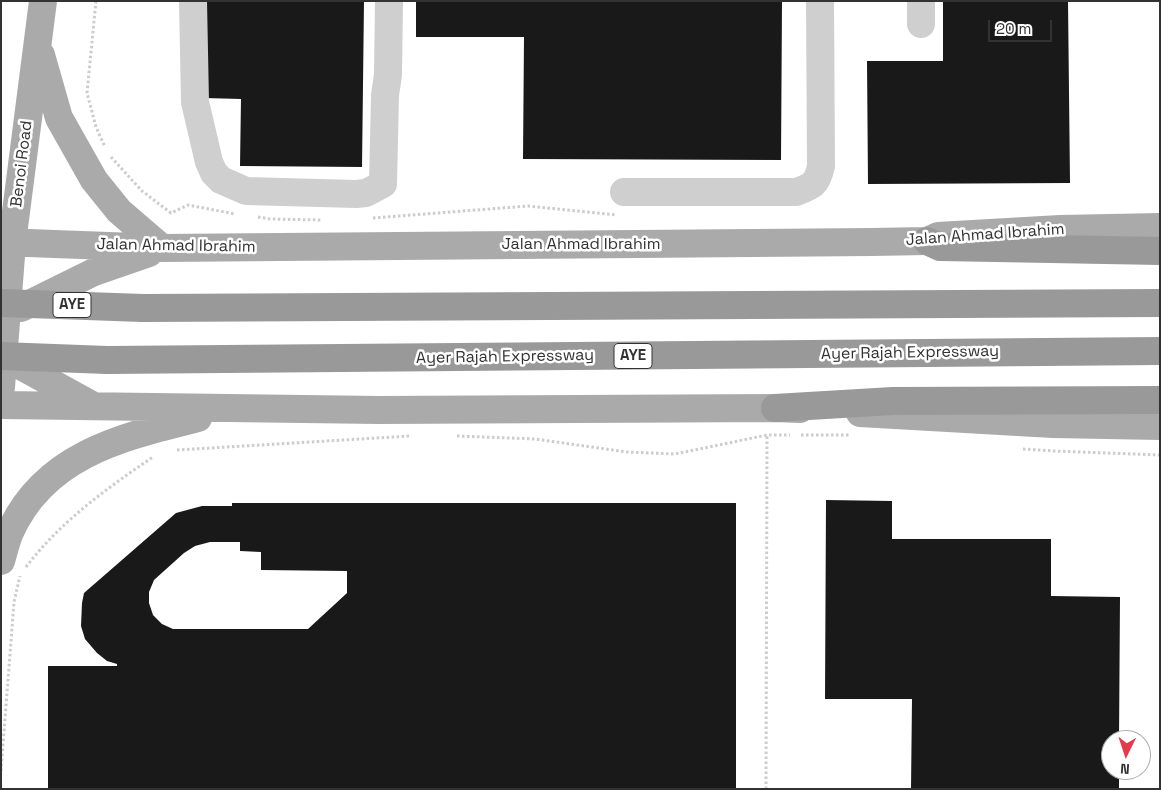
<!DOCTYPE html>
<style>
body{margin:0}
#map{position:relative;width:1161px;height:790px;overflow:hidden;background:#fff;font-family:"Space Grotesk",sans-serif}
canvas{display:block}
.frame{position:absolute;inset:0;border:2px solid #323232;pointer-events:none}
.north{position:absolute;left:1101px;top:730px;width:50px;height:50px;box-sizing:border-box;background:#fff;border:1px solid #adadad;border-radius:50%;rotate:184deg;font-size:14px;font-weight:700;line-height:20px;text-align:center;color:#323232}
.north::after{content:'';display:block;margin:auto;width:18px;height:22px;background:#e5394c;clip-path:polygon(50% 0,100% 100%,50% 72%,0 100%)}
.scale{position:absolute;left:988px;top:20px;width:64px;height:22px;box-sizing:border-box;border:2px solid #323232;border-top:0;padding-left:6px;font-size:15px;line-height:18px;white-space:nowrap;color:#323232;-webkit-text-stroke:4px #fff;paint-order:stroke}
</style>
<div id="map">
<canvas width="1161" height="790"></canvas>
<div class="frame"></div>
<div class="north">N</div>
<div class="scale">20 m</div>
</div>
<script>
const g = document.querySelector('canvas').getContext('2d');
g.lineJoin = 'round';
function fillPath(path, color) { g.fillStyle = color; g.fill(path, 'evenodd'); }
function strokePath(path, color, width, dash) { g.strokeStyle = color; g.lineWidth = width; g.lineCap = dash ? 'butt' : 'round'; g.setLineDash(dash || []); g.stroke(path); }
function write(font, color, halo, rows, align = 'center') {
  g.font = font + ' "Space Grotesk",sans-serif'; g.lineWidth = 5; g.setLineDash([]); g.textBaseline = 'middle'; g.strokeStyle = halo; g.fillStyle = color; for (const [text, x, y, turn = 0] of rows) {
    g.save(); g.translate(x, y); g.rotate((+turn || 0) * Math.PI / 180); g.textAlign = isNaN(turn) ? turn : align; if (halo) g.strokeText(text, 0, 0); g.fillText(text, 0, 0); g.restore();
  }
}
const building = new Path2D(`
 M205,1H364L362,167L240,166L241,99L204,98Z
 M416,1H782L781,160L523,159L524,37H416Z
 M943,1H1068L1070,183L868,184L867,61H943Z
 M826,500L892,501V539H1051V596L1120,597L1119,740H1111V770H1119V789H911L912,699H825Z
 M232,503H736V789H48V666H117V664L107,661L97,653L85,639L81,626L82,603L84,593L176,513L202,506H232ZM210,542H240V551L261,552V570L347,571V593L308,629H173L162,624L153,615L149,603V592L154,580L184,553L195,546Z`);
const path = new Path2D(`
 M96,1L87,93L96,127L105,147
 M111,157L142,191L171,213L188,205L235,214
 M258,217L270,219L322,220
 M373,218L528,206L616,215
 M801,435H850
 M457,436L535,439L627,452L675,454L767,435H790
 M1023,449L1054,451L1160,455
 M177,450L410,436
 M26,567C60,522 107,488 153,457
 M1,771L14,602L20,576
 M766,789L767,435`);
const minor = new Path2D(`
 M193,1L195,102L209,162L214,173L221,180L246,191L356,194L366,193L383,184L385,95L388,75L389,1
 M921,24V1
 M624,192H796C813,186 817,184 821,166L820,1`);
const major = new Path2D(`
 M41,55L59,118L94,180L119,211L162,248
 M1,242L162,248L872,242L927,241L938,236L1060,229L1160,227
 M21,308L94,272L149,253
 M1,355L90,404
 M1,387L12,243L43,1
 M1,405L379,410L775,408L800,409
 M860,413L1053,424L1160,426
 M1,561C4,551 6,541 10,532C45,454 123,437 198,418`);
const highway = new Path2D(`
 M927,241L940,247L1160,251
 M143,308L1160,303
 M107,360L1160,351
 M775,408L893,401L1160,400`);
const highwayBridge = new Path2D(`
 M1,303L143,308
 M1,356L107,360`);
const shields = [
 [72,305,38],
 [633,356,38]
];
const shieldNames = [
 ["AYE",72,305],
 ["AYE",633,356]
];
const streetNames = [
 ["Benoi Road",22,164,-83],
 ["Jalan Ahmad Ibrahim",985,235,-4],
 ["Jalan Ahmad Ibrahim",581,245],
 ["Jalan Ahmad Ibrahim",176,246,1],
 ["Ayer Rajah Expressway",910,353,-1],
 ["Ayer Rajah Expressway",505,357,-1]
];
fillPath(building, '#191919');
strokePath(path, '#ccc', 3, [2.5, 2.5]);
strokePath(minor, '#cfcfcf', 28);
strokePath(major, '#aaa', 28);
strokePath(highway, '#999', 28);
strokePath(highwayBridge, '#999', 28);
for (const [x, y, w] of shields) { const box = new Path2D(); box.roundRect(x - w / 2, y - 12.5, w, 25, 4); g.fillStyle = '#fff'; g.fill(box); strokePath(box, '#323232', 1); }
write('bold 15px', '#323232', null, shieldNames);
write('16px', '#323232', '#fff', streetNames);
</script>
